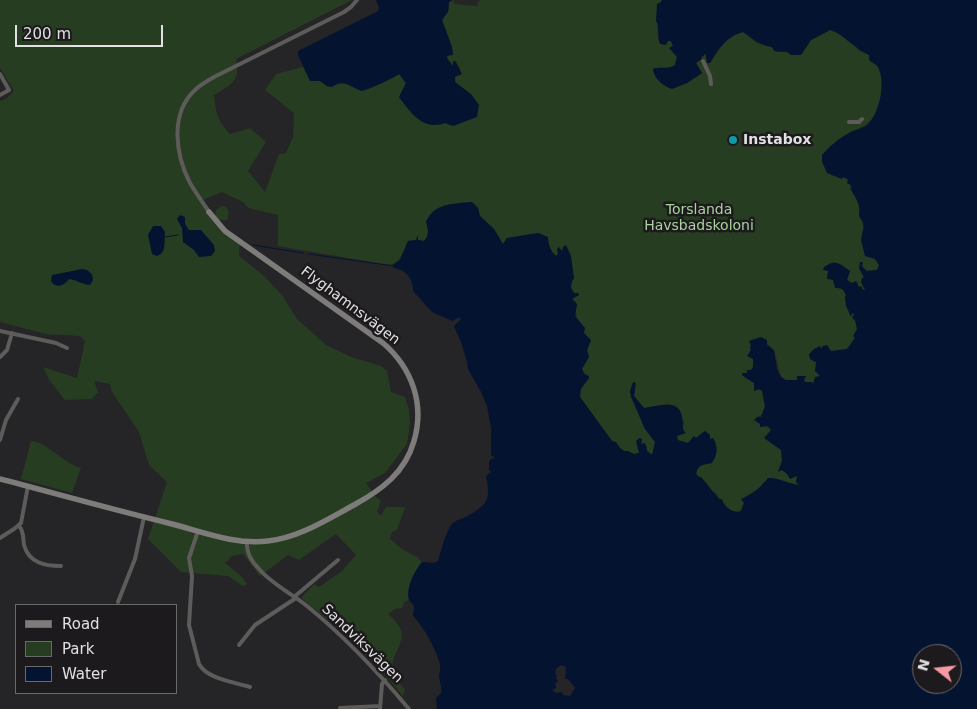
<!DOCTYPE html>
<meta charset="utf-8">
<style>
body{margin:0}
#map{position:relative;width:977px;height:709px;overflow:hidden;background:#252426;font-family:"DejaVu Sans",sans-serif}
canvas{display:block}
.legend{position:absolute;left:15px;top:604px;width:162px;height:90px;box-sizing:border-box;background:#1c1a1c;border:1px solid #6b6a6b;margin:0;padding:6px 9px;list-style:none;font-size:15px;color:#e2e1e2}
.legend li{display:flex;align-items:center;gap:10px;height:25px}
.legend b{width:25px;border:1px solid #6b6a6b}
.north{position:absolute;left:912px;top:644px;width:50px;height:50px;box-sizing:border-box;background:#1c1a1c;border:1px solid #6b6a6b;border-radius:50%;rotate:286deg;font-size:14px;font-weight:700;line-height:20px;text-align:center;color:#e2e1e2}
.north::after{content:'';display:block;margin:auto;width:18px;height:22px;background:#f49aa5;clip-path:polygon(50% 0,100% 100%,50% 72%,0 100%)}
.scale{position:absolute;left:15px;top:25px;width:148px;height:22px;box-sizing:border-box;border:2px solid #e2e1e2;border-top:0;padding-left:6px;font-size:15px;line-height:18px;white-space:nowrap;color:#e2e1e2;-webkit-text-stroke:4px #1c1a1c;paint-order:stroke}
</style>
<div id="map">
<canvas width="977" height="709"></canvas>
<ul class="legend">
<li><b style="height:6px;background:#7d7c7a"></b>Road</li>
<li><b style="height:14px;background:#273d21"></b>Park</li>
<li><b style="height:14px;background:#041430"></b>Water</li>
</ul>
<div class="north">N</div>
<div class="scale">200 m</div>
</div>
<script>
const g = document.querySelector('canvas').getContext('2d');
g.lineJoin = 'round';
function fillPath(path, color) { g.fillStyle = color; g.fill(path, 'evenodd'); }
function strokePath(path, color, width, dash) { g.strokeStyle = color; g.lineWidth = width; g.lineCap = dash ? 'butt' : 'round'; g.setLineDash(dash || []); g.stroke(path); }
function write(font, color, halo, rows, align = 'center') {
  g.font = font + ' "DejaVu Sans",sans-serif'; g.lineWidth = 5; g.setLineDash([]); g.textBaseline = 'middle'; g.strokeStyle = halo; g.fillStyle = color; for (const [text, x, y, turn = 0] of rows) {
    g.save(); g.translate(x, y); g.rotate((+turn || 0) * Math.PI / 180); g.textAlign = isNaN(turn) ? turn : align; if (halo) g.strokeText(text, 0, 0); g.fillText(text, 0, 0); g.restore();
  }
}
const green = new Path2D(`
 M0,0H352L236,59C241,81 231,85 214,95C216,113 217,120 230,134L250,128L266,142L248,171L265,192L279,154L286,153L293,137L294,113L265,90L276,74L303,67L311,81H320L327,86L332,87C343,78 351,87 362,91L399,74L406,83L399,97C411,113 424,131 445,123L453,126L460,123L455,77L461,71L456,61L453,66L447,58L452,47L442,20L449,9V2L456,0L453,2L454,4L477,6L478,2L481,0H662V2L657,5L658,40L671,41L673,46L670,48L677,57L675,65C668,70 660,66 653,69L656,77L672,88L687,83L702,73L696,63L705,53L707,63H710C720,47 726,37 743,32L757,43L772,47L777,52H787L791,55H801L811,40L830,30L837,31L850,43L855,45L860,51L868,53L878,67L882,78V85L881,96L874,117L866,125L849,133L831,175L842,178L843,177L848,180L853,193L858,200L860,208L859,216C867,228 860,231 862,244C863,248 865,251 865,256L875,259L879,265L877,270L867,271L860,263L864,279L861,282L866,291L859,287L857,282L852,283L847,280L850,271L834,262L825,270H828L833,280L844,290L846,295L845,301L847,306L854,314C854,319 856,322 857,326C858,336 852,342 847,349L831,352L829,349L817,348L809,354L812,361L816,362V369L820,376L815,380L814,384L805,383L804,380L806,376L797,377L798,379C776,390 780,362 774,352C771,345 765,343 760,337L749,341L751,345L749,356L753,359V367L751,370L748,371V373H742L745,378L754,383V391L759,389L762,391L765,407L762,415L757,417V421C761,426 767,425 771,430L770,442L781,450L782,461L778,472L782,470L793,477L797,476L796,482L799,485C788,483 779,479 768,479L758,489L741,499L744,503L741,512C728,513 721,501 715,492H712L706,482L696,474C697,464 704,464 712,463C717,455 717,450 715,442L710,439L705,431L696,438L694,437L688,443L678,441L676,436L685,433L683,427L684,422L669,404L644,408L634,396L635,385H632L630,391L645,429L655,442L653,455L647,451V446L641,444L642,439L637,442L639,453L634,454L628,451H624L612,441L580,397L579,394L586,375L582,369L589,357L587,350L591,340C581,332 573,316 577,304L572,298L579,295L574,293L570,285L574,278L562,252L557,249L558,254L556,256C550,253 548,244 548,237L538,233L507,238L503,244L494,229L480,216L478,208L472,202C453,204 438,204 426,222C428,229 430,235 424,241L418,240V236L416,240L408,241C403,251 401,263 389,265L278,246V215L248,208L243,202L222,192L203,200L215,216L216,210L221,206C229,206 230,214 227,220H219L224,228L240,239L239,256L264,276L282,295L297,319L326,345L351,357L381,366L387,371L391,392L405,397L409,410L410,424L407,444L385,473L366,483L375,496L381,501L377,512L381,516L386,507H405L397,530L392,532L390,539L402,549L417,557L422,562C414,572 406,587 409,600L404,602L402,608L395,609L388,614C391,617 396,621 399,626C411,648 375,660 405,689L403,696C373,659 338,627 301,598L314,584L319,587L342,571L356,555L336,534L299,560L288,555L260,576L243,554L232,556L225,563L240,575L247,584L243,586L228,576L181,572L148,539L167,482L149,465L139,432L112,392L110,384L94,381L98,392L92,399L65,400L50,381L43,367L77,378L85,341L80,336L46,334L0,322V101L6,99L14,91L0,68Z
 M31,441C48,442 62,463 81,468L72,493L21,479Z`);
const water = new Path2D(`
 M376,0H452L449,2L448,12L442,20L452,47L453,55L447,56V58L453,66V61H455L462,74L455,77V82L471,94L479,105L477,117L453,126L445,123C423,131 411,113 399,97L406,83L399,74C396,77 370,89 362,91C351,87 343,78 332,87L327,86L320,81H310L298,55V51L378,11L379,8Z
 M662,0H977V709H437L436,698L441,693C442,687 440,683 439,677C439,673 441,669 440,665C437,651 424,627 413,616L414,606L409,600C406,587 414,572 422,562L433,563L438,561C441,551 446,531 452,524C456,520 461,519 466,517C488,504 491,500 486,476L491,472L489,470V462L491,459L495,458L491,455V428L487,406L481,392L468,369L467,362L461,342L454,326L460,320V317L452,321L432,312L413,291C413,278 406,270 394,268L393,265L400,260L408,241L416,240L418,235V240L424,241C430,235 428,229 426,222C434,202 455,204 472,202L478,208L480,216L494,229L503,244L507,238L538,233L548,237C548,244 551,252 556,256L558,254L557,249L559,247L562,251L563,247L566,245L571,256L574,278L572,281L571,288L574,293H578L579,295L572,299L577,304L575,316L585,328L584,333L591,340L587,350L589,357L582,369L584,374L589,376V378L581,389L580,397L612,441L616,442L620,448L624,451H628L634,454L639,453L636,441L639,438L642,439L641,444L645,443L647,451L652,455L655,442L645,429L631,397L630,391L633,382L636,383L634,396L644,408C669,404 684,398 683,430L686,433L677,436L678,440L688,443L694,436L696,438L705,431L710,435V439L713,438C718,446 718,454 712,463C703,465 698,464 696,474L699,477H701L719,499H722C724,507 733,514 741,511L744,503L741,499C748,497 761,488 764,482H765L768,478C779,477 788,484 799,485L796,482L797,476L790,479L787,474L782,470L778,472L782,461L781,450L764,438L771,430L768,426L760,427V424L754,420L757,417H761L765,406L762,391L759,389L754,391V383L742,375V373H747V370H751L753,367V359L747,356L751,350L750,348L751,345L749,341L761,337L767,340V345L774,350L777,369L781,377L786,380H797V376H806L804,380L805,382H812L813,384L815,377L820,376L815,371L816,362L810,359L809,354L814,349L820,346L821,349L823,346L827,345L831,351L847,349L855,338L853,336L857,329L855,320L852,318L854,314L852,313L851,317L846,306L845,297L846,295C843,289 842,288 835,288L833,280L827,279L828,271L823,270L824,267C835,259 839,263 850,271L847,280L852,283L856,281L859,287L862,286V289L865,290L861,282L862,278H864L859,268L860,262H863L862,267L867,271L877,270L879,265L875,259L865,256L861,240L864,227L863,222L859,216C861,204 856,199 850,188H852L851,185L847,183L848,179L843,177L842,179L827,173L822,162V155C829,147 839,138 849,133C854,130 862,129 867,125C880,114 886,82 878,67C876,64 872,63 869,60V55C854,49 846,35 830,30L811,40L801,55H791L787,52L774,51L772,47C758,45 754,39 743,32C726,37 720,47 710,63H707L706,55L704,54V56L701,57L702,59L696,63L702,73L687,83L672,89C663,86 654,79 653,69C660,66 668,70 675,65L677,57L669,48L673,46L671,41H668L666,45L660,44C657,36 660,26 656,21L657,4L661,2ZM922,654H952V684H922ZM561,665L566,667L565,679H568L575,688L570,696L563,695L562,692L556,693L552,690L556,688L555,684L558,681L556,678L557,674L555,675L556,669Z
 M180,215L185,217V224L189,230H201L214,245L215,251L211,256L199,257L194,250L183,242L182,228L177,219Z
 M153,226H161L165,232C164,241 167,253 157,256L152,254L148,235Z
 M82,269L87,270L92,274L93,280L90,285C84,285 76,280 69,279C64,286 56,289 51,281L52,275Z`);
const stream = new Path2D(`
 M165,237L178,235
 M253,245L303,253
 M309,254L394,266`);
const street = new Path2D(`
 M703,61L710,76L711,84
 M0,74L9,90L0,95
 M849,122H859L862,119
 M209,212C203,203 196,193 190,183C176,156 169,114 195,90C200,85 207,81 214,77L344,12L351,7L357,0
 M0,331L56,343L67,348
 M0,357L7,350L12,333
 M0,440L6,420L18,399
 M19,526C24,531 23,538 24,545C29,563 45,566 61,566
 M198,531L189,558L192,576L189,625L199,664C207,679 234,682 250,687
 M0,538L14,529L21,523L28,486
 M247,542C246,552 252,562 259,569C272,584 292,594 307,606C345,637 378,672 409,709
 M294,597L338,560
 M118,602L135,559L144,517
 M239,645L255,625L296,598
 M340,708L380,706
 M380,709L382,684L385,680`);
const secondary = new Path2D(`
 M0,479C57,494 114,510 172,524C203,532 235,545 268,541C300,537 326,520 354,505C381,490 405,473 414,441C425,404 412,368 383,343L225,231L209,212`);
const markers = [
 [733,140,5,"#0f9aa8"]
];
const poiNames = [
 ["Instabox",743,140]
];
const parkNames = [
 ["Torslanda",699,210],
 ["Havsbadskoloni",699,226]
];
const streetNames = [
 ["Flyghamnsvägen",350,306,37],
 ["Sandviksvägen",362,644,44]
];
fillPath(green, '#273d21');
fillPath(water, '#041430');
strokePath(stream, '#041430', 1);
strokePath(street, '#5d5c5b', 4);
strokePath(secondary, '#7d7c7a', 5.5);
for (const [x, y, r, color] of markers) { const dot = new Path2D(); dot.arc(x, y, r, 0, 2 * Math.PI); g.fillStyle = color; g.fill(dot); strokePath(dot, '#1c1a1c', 2); }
write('bold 14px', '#e2e1e2', '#1c1a1c', poiNames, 'left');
write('14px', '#a7d49c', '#1c1a1c', parkNames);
write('14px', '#e2e1e2', '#1c1a1c', streetNames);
</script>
